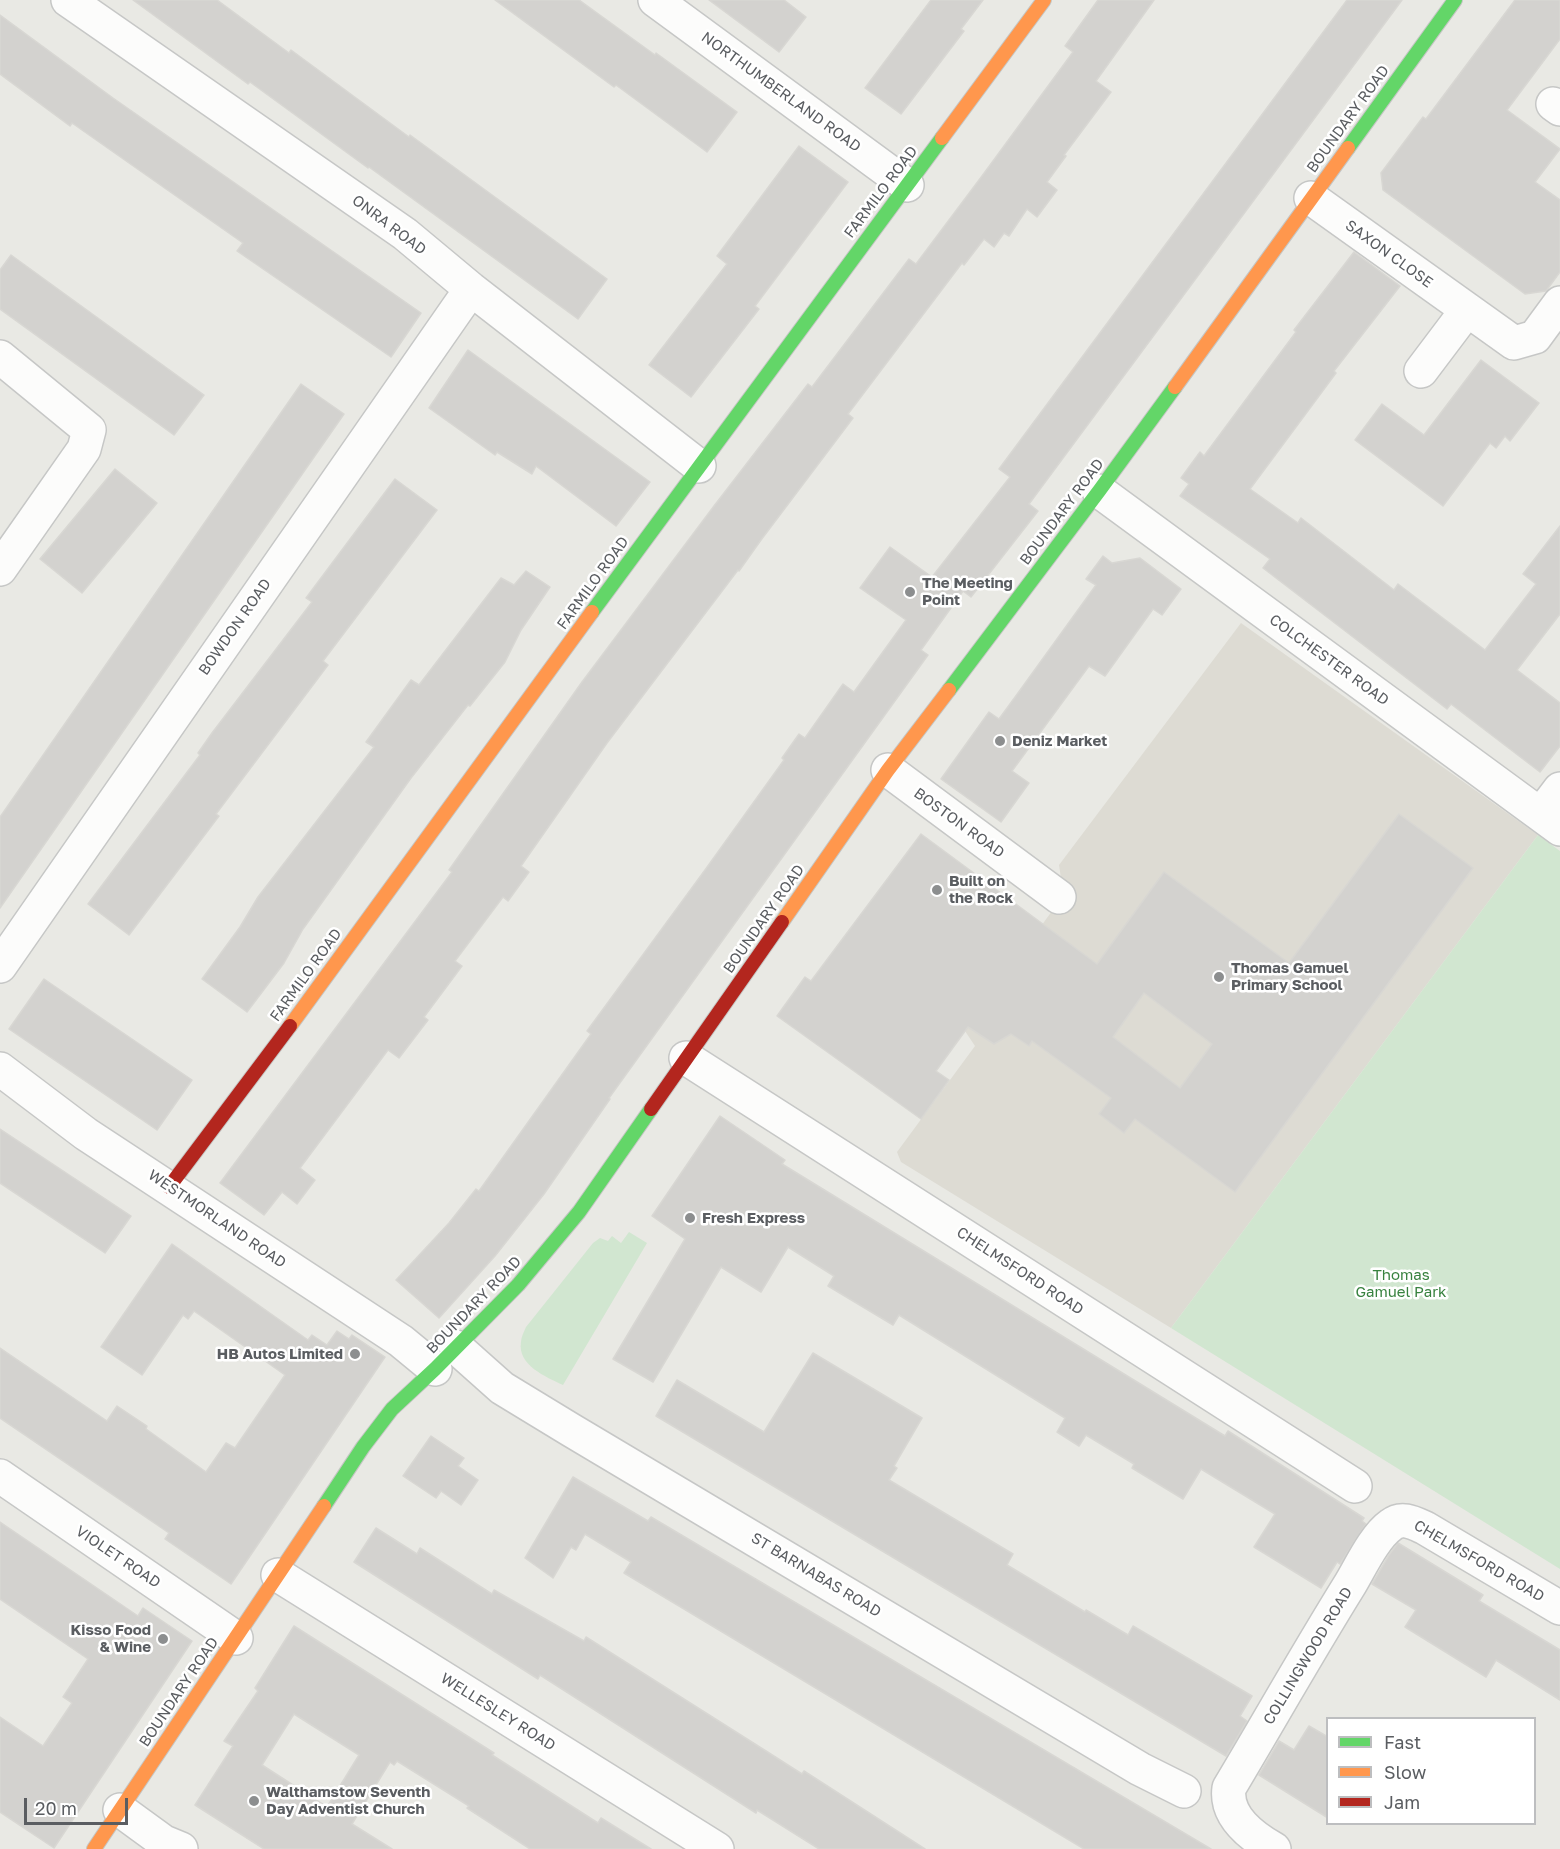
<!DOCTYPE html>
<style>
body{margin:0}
#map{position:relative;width:1560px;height:1849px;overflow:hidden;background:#e9e9e4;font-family:"Golos Text",sans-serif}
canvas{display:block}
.legend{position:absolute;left:1326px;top:1717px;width:210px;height:108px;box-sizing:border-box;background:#fff;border:2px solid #bdbec0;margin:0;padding:8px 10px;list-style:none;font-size:18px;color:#5a5d61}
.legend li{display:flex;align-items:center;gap:12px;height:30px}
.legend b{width:30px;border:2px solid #bdbec0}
.scale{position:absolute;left:24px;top:1798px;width:104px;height:27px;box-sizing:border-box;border:3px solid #5a5d61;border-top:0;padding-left:8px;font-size:18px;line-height:21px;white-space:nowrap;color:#5a5d61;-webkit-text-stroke:4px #fff;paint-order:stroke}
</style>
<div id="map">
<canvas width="1560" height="1849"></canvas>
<ul class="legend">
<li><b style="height:8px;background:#63d668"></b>Fast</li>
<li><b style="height:8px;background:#ff974d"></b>Slow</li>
<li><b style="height:8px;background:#b3261e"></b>Jam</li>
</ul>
<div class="scale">20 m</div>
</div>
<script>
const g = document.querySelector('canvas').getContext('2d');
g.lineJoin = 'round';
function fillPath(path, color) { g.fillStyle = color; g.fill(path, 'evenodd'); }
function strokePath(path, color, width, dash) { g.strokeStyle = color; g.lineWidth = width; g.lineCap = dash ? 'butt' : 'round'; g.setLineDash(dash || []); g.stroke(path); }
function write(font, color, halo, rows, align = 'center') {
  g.font = font + ' "Golos Text",sans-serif'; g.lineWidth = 5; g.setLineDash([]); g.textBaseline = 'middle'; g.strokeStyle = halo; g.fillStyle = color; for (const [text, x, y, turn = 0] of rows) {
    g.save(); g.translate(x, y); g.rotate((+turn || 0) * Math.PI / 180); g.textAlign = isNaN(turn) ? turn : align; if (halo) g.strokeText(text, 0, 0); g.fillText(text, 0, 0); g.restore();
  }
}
const education = new Path2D(`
 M1241,623L1538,835L1171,1328L901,1162L897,1152L975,1046L965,1031L1052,911L1063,891L1059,865Z`);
const green = new Path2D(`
 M1538,835L1560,851V1569L1171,1328Z
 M629,1232L647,1243L563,1385C546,1377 517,1365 521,1342C521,1337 524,1332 526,1327L593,1243L600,1238L608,1241L612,1236L621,1243Z`);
const building = new Path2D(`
 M133,0H217L289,53L291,50L409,137L410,135L607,279L578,319L369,167L368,168L250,82L248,84Z
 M495,0H579L655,55L656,53L737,112L707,152L616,85L614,87Z
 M709,0H784L806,17L779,52Z
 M931,0H983L961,29L964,31L901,114L865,88Z
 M1098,0H1154L1096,81L1111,92L1064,155L1066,156L1047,182L1057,190L1037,217L1027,209L1009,236L1004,233L994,247L984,239L964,265L962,263L848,414L853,418L761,540L739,571L738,570L607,743L521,866L529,872L508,901L503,897L455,961L462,966L424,1017L428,1020L399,1058L388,1050L300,1168L315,1180L297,1204L282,1192L264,1215L220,1183L452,872L449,870L582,682L714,506L808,384L812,387L909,259L916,264L982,176L1073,52L1065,46Z
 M1347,0H1402L1029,504L1038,511L971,597L963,591L921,650L928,655L609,1098L610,1099L544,1194L495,1256L439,1318L396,1280L449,1223L476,1189L479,1191L591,1034L587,1031L705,870L784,760L782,758L799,734L805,738L843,684L854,692L906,620L860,588L890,547L932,577L1010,477L999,469Z
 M1515,0H1560V39L1507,110L1560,149L1535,182L1560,200V272L1546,291L1525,294L1383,190L1381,173L1423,117L1426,119Z
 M0,15L113,98L421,313L391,357L237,251L243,243L72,123L70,126L0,74Z
 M799,146L848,182L755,306L759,309L691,397L649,365L727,264L717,256Z
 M1354,252L1400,286L1334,371L1336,373L1250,489L1298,523L1301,518L1394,590L1398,584L1485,650L1536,584L1523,574L1560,526V614L1517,670L1560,703V746L1540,772L1451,704L1447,709L1263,568L1270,559L1180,496L1189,484L1181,478L1200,452L1204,456L1296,332L1294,330Z
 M11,255L204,395L174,435L0,309V270Z
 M468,350L650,482L616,526L536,466L532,474L497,452L495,455L429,408Z
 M1481,360L1539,403L1510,441L1505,436L1496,448L1490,443L1443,506L1355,440L1382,404L1424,435Z
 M301,384L344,414L0,908V817Z
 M115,469L157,503L82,593L40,559Z
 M395,479L437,510L323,661L328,665L216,814L219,816L129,935L88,904L200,755L198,753L212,733L312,602L306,598Z
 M1103,556L1112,563L1140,558L1181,589L1162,615L1153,609L1105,676L1089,666L1012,771L1029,783L1001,822L941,779L989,712L999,719L1018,693L1096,585L1086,579Z
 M526,571L550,587L521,630L505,662L470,706L468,705L411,778L303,929L284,963L247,1012L202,979L240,927L258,897L374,747L366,742L411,680L419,685L501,578L514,585Z
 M1399,814L1473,868L1235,1192L1135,1119L1124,1133L1099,1114L1111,1098L1032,1041L1029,1046L1011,1034L994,1044L968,1027L936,1071L949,1080L921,1119L777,1016L805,977L811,981L921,834L1097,964L1164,872L1289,963ZM1144,993L1212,1044L1180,1088L1113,1037Z
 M44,979L192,1080L157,1130L9,1029Z
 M720,1116L785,1160L782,1164L1225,1436L1228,1431L1364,1518L1362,1521L1366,1524L1340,1564L1337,1562L1321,1588L1254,1547L1275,1514L1201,1469L1183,1499L1132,1468L1134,1464L1086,1435L1079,1446L1057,1432L1065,1418L899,1315L893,1325L828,1286L834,1276L788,1247L761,1292L721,1267L653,1382L613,1359L685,1239L652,1216Z
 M0,1129L131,1216L105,1253L0,1183Z
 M172,1244L308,1340L312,1335L327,1345L337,1331L349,1339L352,1335L385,1357L231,1584L165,1539L169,1533L0,1418V1348L107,1421L117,1406L147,1426L146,1429L206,1472L226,1443L235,1448L285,1375L194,1311L188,1319L183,1315L142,1375L101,1347Z
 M813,1353L922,1418L894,1466L897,1468L889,1480L1013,1554L1007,1565L1085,1612L1086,1610L1128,1635L1133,1626L1252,1696L1240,1716L1247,1721L1226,1756L656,1416L677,1380L764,1432Z
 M431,1436L464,1458L458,1466L478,1480L461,1505L441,1491L436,1498L403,1476Z
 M573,1477L648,1521L651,1517L1211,1849H1084L624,1573L631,1562L585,1534L576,1550L571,1547L553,1578L525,1558Z
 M0,1522L138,1616L143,1608L192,1641L54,1848L0,1812V1717L43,1746L72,1703L63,1697L88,1659L0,1599Z
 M376,1528L417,1554L420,1548L492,1594L494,1590L584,1641L586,1637L766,1751L802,1774L804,1771L925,1849H819L757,1810L756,1813L540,1675L538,1679L354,1562Z
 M1398,1543L1483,1595L1479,1601L1560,1650V1700L1496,1660L1486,1677L1405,1627L1416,1610L1372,1584L1389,1555Z
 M294,1626L494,1753L492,1755L598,1823L601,1818L651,1849H530L467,1808L469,1806L397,1761L394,1765L390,1762L352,1824L392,1849H264L195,1805L233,1746L224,1741L258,1691L255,1688ZM294,1714L359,1755L327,1807L262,1765Z
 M1309,1726L1328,1737V1818L1259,1775L1279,1741L1294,1750Z`);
const street = new Path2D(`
 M68,0L405,234L471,289L699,466
 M655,0L907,185
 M1553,104L1560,109
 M1311,198L1514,343L1535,337L1560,303
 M0,357L89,430L84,449L0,569
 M1421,371L1467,310
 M1099,491L1560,829
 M888,770L1059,897
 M1541,814L1560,789
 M0,966L471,289
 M686,1058L1355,1486
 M0,1069L86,1134L401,1341L435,1369
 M456,1347L502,1388L571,1430L1140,1769L1184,1791
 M0,1476L236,1638
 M278,1575L717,1849
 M120,1810L164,1842L181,1849
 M1274,1849C1253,1837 1225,1816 1229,1788C1269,1721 1308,1652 1349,1586C1360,1568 1374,1537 1391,1525C1402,1516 1414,1523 1425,1528L1560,1608`);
const fast = new Path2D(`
 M1348,148L1455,0
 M592,612L942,138
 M949,690L1099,491L1175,387
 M324,1506L363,1447L392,1409L435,1369L518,1285L579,1212L651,1109`);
const slow = new Path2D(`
 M942,138L1044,0
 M1175,387L1348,148
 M782,922L888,770L949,690
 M290,1026L592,612
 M94,1849L324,1506`);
const jam = new Path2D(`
 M651,1109L782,922
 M169,1187L290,1026`);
const markers = [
 [910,592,6,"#8c8e8f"],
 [1000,741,6,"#8c8e8f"],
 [937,890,6,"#8c8e8f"],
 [1219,977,6,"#8c8e8f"],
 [690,1218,6,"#8c8e8f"],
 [355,1354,6,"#8c8e8f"],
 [163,1639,6,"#8c8e8f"],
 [254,1801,6,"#8c8e8f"]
];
const streetNames = [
 ["NORTHUMBERLAND ROAD",781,92,36],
 ["BOUNDARY ROAD",1348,119,-54],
 ["FARMILO ROAD",881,192,-53],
 ["ONRA ROAD",389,225,37],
 ["SAXON CLOSE",1389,254,36],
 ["BOUNDARY ROAD",1062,512,-53],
 ["FARMILO ROAD",593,583,-54],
 ["BOWDON ROAD",235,627,-55],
 ["COLCHESTER ROAD",1329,660,36],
 ["BOSTON ROAD",959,823,36],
 ["BOUNDARY ROAD",764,919,-55],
 ["FARMILO ROAD",306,975,-54],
 ["WESTMORLAND ROAD",217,1219,34],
 ["CHELMSFORD ROAD",1020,1271,33],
 ["BOUNDARY ROAD",474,1305,-46],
 ["VIOLET ROAD",118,1557,34],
 ["CHELMSFORD ROAD",1479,1561,30],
 ["ST BARNABAS ROAD",816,1575,31],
 ["COLLINGWOOD ROAD",1308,1656,-59],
 ["BOUNDARY ROAD",179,1692,-56],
 ["WELLESLEY ROAD",498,1712,32]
];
const poiNames = [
 ["The Meeting",922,583],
 ["Point",922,600],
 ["Deniz Market",1012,741],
 ["Built on",949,881],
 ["the Rock",949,898],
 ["Thomas Gamuel",1231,968],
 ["Primary School",1231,985],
 ["Fresh Express",702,1218],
 ["HB Autos Limited",343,1354,"right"],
 ["Kisso Food",151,1630,"right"],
 ["& Wine",151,1647,"right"],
 ["Walthamstow Seventh",266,1792],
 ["Day Adventist Church",266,1809]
];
const parkNames = [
 ["Thomas",1401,1275],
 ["Gamuel Park",1401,1292]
];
fillPath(education, '#dddbd3');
fillPath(green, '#d1e6d0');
fillPath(building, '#d3d2cf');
strokePath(building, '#d8d7d3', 1.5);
strokePath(street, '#c6c7c6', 36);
strokePath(fast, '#c5c6c4', 16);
strokePath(slow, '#c5c6c4', 16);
strokePath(jam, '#c5c6c4', 16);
strokePath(street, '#fcfcfb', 33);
strokePath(fast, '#63d668', 14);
strokePath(slow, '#ff974d', 14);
strokePath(jam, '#b3261e', 14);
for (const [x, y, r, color] of markers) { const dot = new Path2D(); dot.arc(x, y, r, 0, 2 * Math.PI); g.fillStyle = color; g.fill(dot); strokePath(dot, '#fff', 2); }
write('15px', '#5a5d61', '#fff', streetNames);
write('bold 15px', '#5a5d61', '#fff', poiNames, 'left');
write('15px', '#38823f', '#fff', parkNames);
</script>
